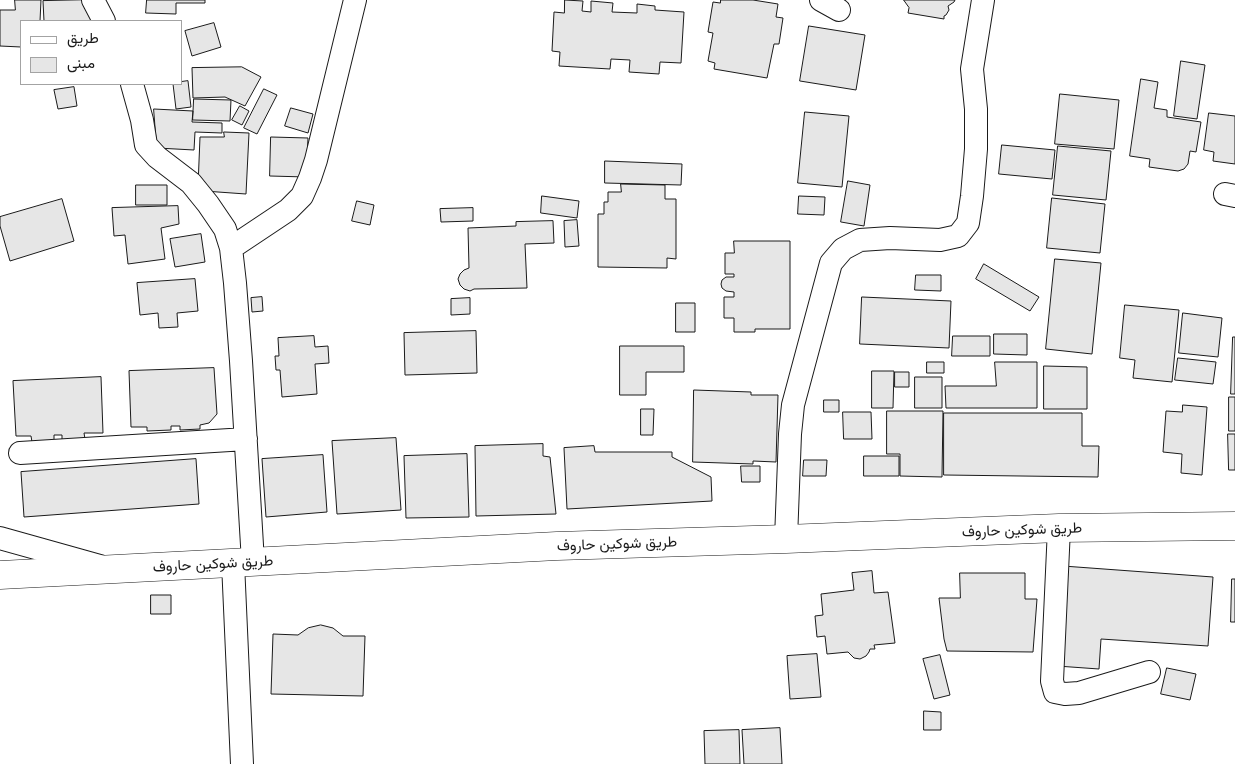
<!DOCTYPE html>
<meta charset="utf-8">
<style>
body{margin:0}
#map{position:relative;width:1235px;height:764px;overflow:hidden;background:#fff;font-family:Quicksand,Vazirmatn,sans-serif}
canvas{display:block}
.legend{position:absolute;left:20px;top:20px;width:162px;height:65px;box-sizing:border-box;background:#fff;border:1px solid #a3a3a3;margin:0;padding:6px 9px;list-style:none;font-size:15px;color:#1a1a1a}
.legend li{display:flex;align-items:center;gap:10px;height:25px}
.legend b{width:25px;border:1px solid #a3a3a3}
</style>
<div id="map">
<canvas width="1235" height="764"></canvas>
<ul class="legend">
<li><b style="height:6px;background:#fff"></b>طريق</li>
<li><b style="height:14px;background:#e6e6e6"></b>مبنى</li>
</ul>
</div>
<script>
const g = document.querySelector('canvas').getContext('2d');
g.lineJoin = 'round';
function fillPath(path, color) { g.fillStyle = color; g.fill(path, 'evenodd'); }
function strokePath(path, color, width, dash) { g.strokeStyle = color; g.lineWidth = width; g.lineCap = dash ? 'butt' : 'round'; g.setLineDash(dash || []); g.stroke(path); }
function write(font, color, halo, rows, align = 'center') {
  g.font = font + ' Quicksand,Vazirmatn,sans-serif'; g.lineWidth = 4; g.setLineDash([]); g.textBaseline = 'middle'; g.strokeStyle = halo; g.fillStyle = color; for (const [text, x, y, turn = 0] of rows) {
    g.save(); g.translate(x, y); g.rotate((+turn || 0) * Math.PI / 180); g.textAlign = isNaN(turn) ? turn : align; if (halo) g.strokeText(text, 0, 0); g.fillText(text, 0, 0); g.restore();
  }
}
const building = new Path2D(`
 M15,0H41L40,21H21V47L0,46V10H15Z
 M89,0L97,21H44L43,1Z
 M147,0H205V3H176V14L146,13Z
 M565,0L583,1L582,11L591,12V1L613,3L612,12L637,13V4L655,6V10L684,12L681,63L660,62L659,74L629,72L630,60L611,59L610,69L559,66L560,52L552,51L554,12L564,13Z
 M721,0H753L778,4L776,17L783,18L779,44H774L767,78L714,69L715,63L708,61L713,33L708,32L713,2L720,3Z
 M904,0H955L954,2L948,6L949,10L946,15L944,16V19L908,13L909,8Z
 M214,23L221,47L192,56L185,31Z
 M809,26L865,35L856,90L800,81Z
 M1181,61L1205,65L1197,119L1174,116Z
 M242,67L261,77L245,106L225,97L193,98L192,68Z
 M1141,79L1158,82L1154,108L1167,110V117L1201,122L1196,152L1190,151L1188,164L1184,169L1178,171L1149,167L1150,159L1130,156Z
 M188,81L191,107L176,109L173,84H181V82Z
 M74,87L77,106L58,109L54,90Z
 M264,89L277,95L257,134L244,128Z
 M1060,94L1119,100L1114,149L1055,144Z
 M194,99L231,100L230,121L193,120Z
 M240,106L249,111L242,125L232,120Z
 M291,108L313,114L308,133L285,126Z
 M154,109L193,111L192,122L222,123V133L195,132L194,150L157,148Z
 M805,112L849,116L842,187L798,183Z
 M1209,113L1235,116V164L1213,161L1214,152L1204,150Z
 M224,132L249,133L246,194L204,191L198,186L200,137H224Z
 M271,137L308,138L306,177L270,176Z
 M1002,145L1055,150L1052,179L999,174Z
 M1058,146L1111,151L1106,200L1053,195Z
 M605,161L682,164L681,185L605,183Z
 M848,181L870,185L864,226L841,222Z
 M621,184L665,185V199H676V259L667,258V268L598,267V214H604V202H608V192H621Z
 M136,185H167V205H136Z
 M542,196L579,201L577,218L541,213Z
 M799,196L825,197L824,215L798,214Z
 M1052,198L1105,204L1100,253L1047,248Z
 M62,199L74,241L10,261L0,226V217Z
 M357,201L374,205L370,225L352,221Z
 M178,206L179,224L161,228L165,259L128,264L125,235L114,236L112,208Z
 M473,208V221L441,222L440,209Z
 M577,220L579,246L565,247L564,221Z
 M553,221L554,243L525,244L527,288L474,289L470,291L464,289L460,285L458,279L460,274L464,270L469,268L468,228L516,226V222Z
 M201,234L205,262L175,267L170,239Z
 M734,241H790V329H755V332H734V318H724V297H734V292L726,291L722,288L721,284L722,280L726,277H734V274H725V253H734Z
 M1055,259L1101,263L1092,354L1046,349Z
 M984,264L1039,297L1030,311L976,279Z
 M916,275H941V291L915,290Z
 M195,279L198,311L177,313L178,327L159,328L158,313L140,315L137,283Z
 M262,297L263,311L252,312L251,298Z
 M862,297L951,301L949,348L860,344Z
 M470,298V314L451,315V299Z
 M676,303H695V332H676Z
 M1125,305L1179,310L1172,382L1133,378L1135,360L1120,358Z
 M1183,313L1222,318L1218,357L1179,353Z
 M476,331L477,373L405,375L404,333Z
 M994,334H1027V355L994,354Z
 M314,336L315,347L328,346L329,363L315,364L317,394L282,397L280,370H276L275,356H279L278,338Z
 M953,336H990V356H952Z
 M1233,337H1235V394H1231Z
 M620,346H684V372H646V395H620Z
 M1178,358L1216,362L1213,384L1175,380Z
 M927,362H944V373H927Z
 M995,362H1037V408H946L945,386H996Z
 M1044,366L1087,367V409H1044Z
 M214,368L217,414L209,423L200,425V429L180,430V426H171V430L147,431V427H131L129,371Z
 M872,371H894L893,408H872Z
 M895,372H909V387H895Z
 M101,377L103,433H84L85,439L62,440V435H54V441L32,442L31,436H16L13,381Z
 M915,377H942V408H915Z
 M694,390L751,392V395H778L776,462L753,461V464L693,462Z
 M1229,397H1235V431H1229Z
 M824,400H839V412H824Z
 M1183,405L1207,407L1202,475L1181,473L1182,454L1163,452L1166,411L1182,412Z
 M641,409H654L653,435H641Z
 M887,411H943L942,477L900,476V454H887Z
 M843,412H871L872,439H844Z
 M944,413H1082V446H1099L1098,477L944,475Z
 M1228,434H1235V470H1229Z
 M396,438L401,510L337,514L332,441Z
 M543,444V456L550,457L556,514L476,516L475,446Z
 M594,446L595,452H672V457L711,477L712,501L567,509L564,448Z
 M467,454L469,517L406,518L404,456Z
 M323,455L327,512L266,517L262,459Z
 M864,456H899V476H864Z
 M196,459L199,504L24,517L21,472Z
 M804,460H827L826,476H803Z
 M741,466H760V482H742Z
 M1063,566L1213,577L1208,646L1101,639L1099,669L1057,666Z
 M872,571L874,593L888,592L895,643L874,645L875,649H870L869,652L866,656L860,659L854,658L848,652L827,654L825,636L817,637L815,616L823,615L821,594L854,590L852,573Z
 M960,573H1025V599H1037L1033,652L947,651L944,639L939,598H960Z
 M1232,579H1235V622H1231Z
 M151,595H171V614H151Z
 M321,625L333,628L343,636H365L363,696L271,694L273,634L298,635L308,628Z
 M817,654L821,697L790,699L787,656Z
 M940,655L950,695L934,699L923,659Z
 M1167,668L1196,674L1190,700L1161,694Z
 M924,711L941,712V730H924Z
 M780,728L782,764H744L742,730Z
 M739,730L740,764H705L704,731Z`);
const street = new Path2D(`
 M93,0L104,21
 M821,0L839,10
 M132,84L142,120L146,145L157,157L191,183L208,204L225,229L231,248L235,283L241,361L253,562
 M1225,194L1235,196
 M231,248L288,210L302,196L310,178L316,160L355,0
 M20,453L246,439
 M1059,528L1052,681L1055,692L1065,694L1079,693L1149,672
 M0,538L100,566
 M786,539L790,434L793,405L831,263L843,249L860,240L890,238L940,240L958,236L968,223L972,196L976,149V109L972,69L983,0
 M233,563L242,764`);
const primary = new Path2D(`
 M0,575L557,546L786,539L1059,528L1235,526`);
const streetNames = [
 ["طريق شوكين حاروف",1022,530,-2],
 ["طريق شوكين حاروف",617,544,-2],
 ["طريق شوكين حاروف",213,564,-3]
];
fillPath(building, '#e6e6e6');
strokePath(building, '#1a1a1a', 1);
strokePath(street, '#1a1a1a', 24);
strokePath(primary, '#1a1a1a', 29);
strokePath(street, '#fff', 22);
strokePath(primary, '#fff', 28);
write('15px', '#1a1a1a', '#fff', streetNames);
</script>
